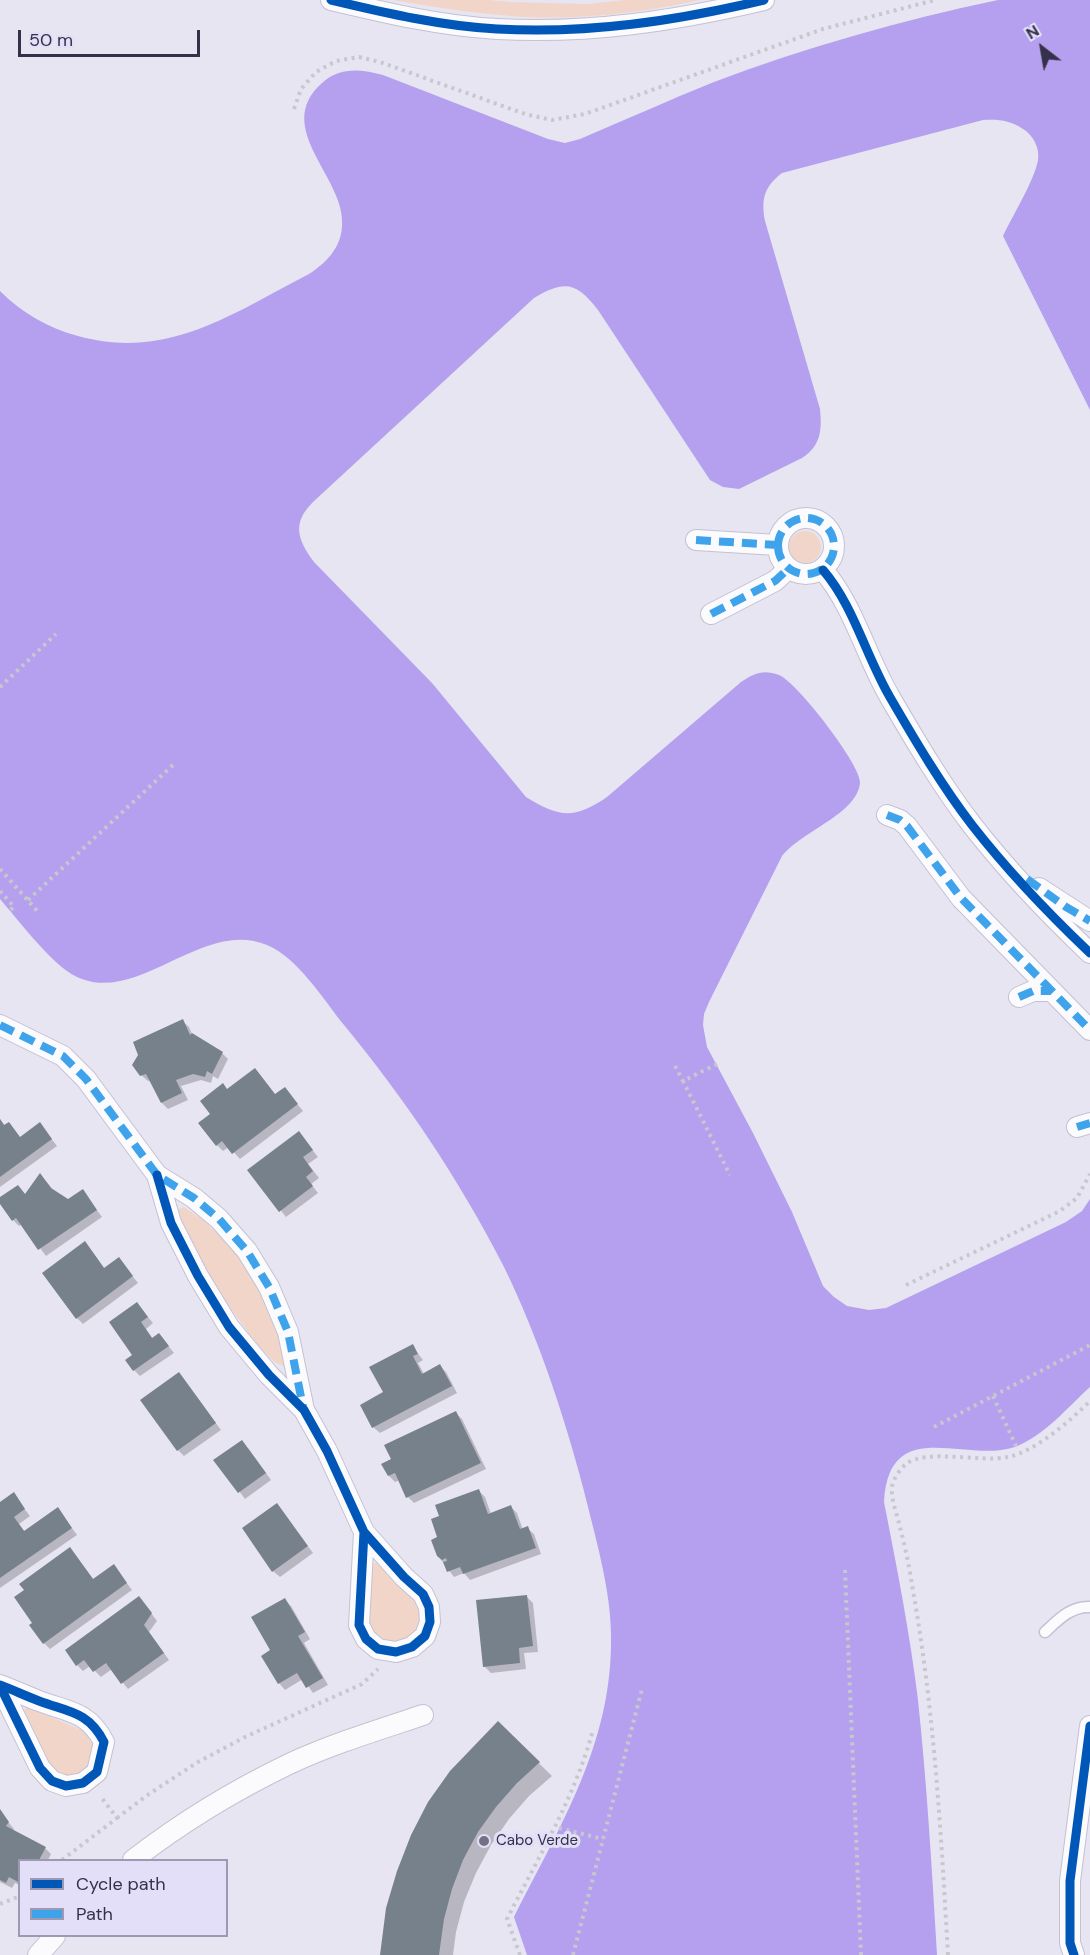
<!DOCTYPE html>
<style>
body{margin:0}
#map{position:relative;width:1090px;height:1955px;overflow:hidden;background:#e7e5f2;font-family:"DM Sans",sans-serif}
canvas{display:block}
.legend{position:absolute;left:18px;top:1859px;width:210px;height:78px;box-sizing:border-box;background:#e3dff8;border:2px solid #9e99b2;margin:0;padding:8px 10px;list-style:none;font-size:18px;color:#36314a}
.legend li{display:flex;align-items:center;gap:12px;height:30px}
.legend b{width:30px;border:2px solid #9e99b2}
.north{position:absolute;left:1012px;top:18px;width:60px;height:60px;-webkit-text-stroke:4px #e3dff8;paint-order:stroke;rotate:329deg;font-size:16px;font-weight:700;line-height:24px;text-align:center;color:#36314a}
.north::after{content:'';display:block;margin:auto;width:21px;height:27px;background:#36314a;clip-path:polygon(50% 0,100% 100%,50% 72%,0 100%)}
.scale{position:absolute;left:18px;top:30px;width:182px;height:27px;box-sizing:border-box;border:3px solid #36314a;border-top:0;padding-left:8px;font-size:18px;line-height:21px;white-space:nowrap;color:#36314a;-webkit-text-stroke:4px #e3dff8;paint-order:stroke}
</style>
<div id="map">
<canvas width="1090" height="1955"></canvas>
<ul class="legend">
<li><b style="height:8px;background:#0057b8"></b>Cycle path</li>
<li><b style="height:8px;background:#3fa3ec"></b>Path</li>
</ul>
<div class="north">N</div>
<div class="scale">50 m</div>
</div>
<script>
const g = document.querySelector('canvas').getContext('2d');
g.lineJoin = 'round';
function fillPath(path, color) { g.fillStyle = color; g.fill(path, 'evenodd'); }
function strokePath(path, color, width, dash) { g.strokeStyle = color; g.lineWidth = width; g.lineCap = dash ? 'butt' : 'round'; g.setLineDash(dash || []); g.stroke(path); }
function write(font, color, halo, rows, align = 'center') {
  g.font = font + ' "DM Sans",sans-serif'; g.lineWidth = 6; g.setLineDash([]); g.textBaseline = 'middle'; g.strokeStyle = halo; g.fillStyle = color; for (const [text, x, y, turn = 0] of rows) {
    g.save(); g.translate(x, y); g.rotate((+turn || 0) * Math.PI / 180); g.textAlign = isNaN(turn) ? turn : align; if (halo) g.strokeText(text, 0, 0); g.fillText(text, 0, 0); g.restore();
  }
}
const green = new Path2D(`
 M393,0H489L511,2L587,4L625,0H699C643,13 570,21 512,16C472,13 432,7 393,0Z
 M789 547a16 16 0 1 1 32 0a16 16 0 1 1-32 0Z
 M184,1207L203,1220L231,1247L261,1287L290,1363L285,1367L273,1361L256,1343L207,1276L176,1213L179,1209Z
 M380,1561L421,1604L422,1629L394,1647L379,1641L370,1629V1565Z
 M27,1707L84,1731L92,1744L94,1759L85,1772L72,1778L47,1769L21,1713Z`);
const water = new Path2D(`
 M998,0H1090V410L1003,236C1012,217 1035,179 1038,160C1040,148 1033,135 1023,129C1010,120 998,119 983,120L782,173C764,187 761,199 765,221L820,409C822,430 821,446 802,458L739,489L723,487L710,480L598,310C576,282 565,280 534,298L313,502C292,523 297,539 314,562L432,683L526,797C559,817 573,820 607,797L741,682C754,673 764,669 779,675C796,681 862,766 860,783C857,814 802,831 782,856L709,1002L704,1014L703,1025L707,1047L753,1133L792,1212L823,1286L834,1297L847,1306L869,1310L886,1308L1066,1222L1082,1211L1090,1199V1387C1068,1407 1044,1436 1015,1447C965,1464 889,1414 884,1502C897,1568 910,1634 918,1700C927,1785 932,1870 937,1955H527L514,1917C561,1824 613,1742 611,1635C611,1593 597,1543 587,1503C567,1424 539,1338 503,1265C459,1179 405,1099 344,1025C323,999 298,958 267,945C200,916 130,1016 67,971C44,954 19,921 0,899V291C22,313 48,328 78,336C168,361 233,313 309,274C326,263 341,248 342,226C347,179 271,128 322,83C340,67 360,69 383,75L548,139L565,143L580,139C625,120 669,100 714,82C806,47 903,20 998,0Z`);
const shadow = new Path2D(`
 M182,1021L189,1027L192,1034L222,1053L228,1059L218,1079L213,1076L211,1083L201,1080L181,1086L188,1100L168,1109L162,1103L151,1080L148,1081L141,1075Z
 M285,1089L303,1111L240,1159L229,1147L223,1151L217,1145L212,1115L228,1091L276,1095Z
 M0,1119L5,1126L21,1138L40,1124L57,1146L0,1187Z
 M299,1133L318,1157L308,1164L319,1178L311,1184L318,1193L286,1217L249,1170Z
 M46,1181L54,1191L68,1201L83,1191L102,1217L46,1256L22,1224L19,1226L13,1220L0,1199L18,1187L26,1195Z
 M91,1250L105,1269L119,1259L138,1283L83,1324L77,1318Z
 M137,1304L153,1323L146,1329L153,1339L159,1334L174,1353L140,1376L134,1370Z
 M412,1346L423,1360L418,1363L424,1374L440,1366L446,1372L457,1393L380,1433L373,1427L385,1393Z
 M185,1381L221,1430L184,1456L178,1450Z
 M456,1413L462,1419L486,1469L414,1503L408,1497L400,1480L395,1482L389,1476L393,1460Z
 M248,1448L271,1480L245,1499L216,1460Z
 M479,1491L485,1497L491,1514L511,1507L517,1513L523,1530L527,1528L534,1534L541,1554L470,1580L464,1573L454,1577L438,1556L439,1538Z
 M13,1494L30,1516L19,1524L25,1532L58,1509L77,1535L0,1588V1504Z
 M277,1505L313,1553L280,1577L273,1571Z
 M70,1549L94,1580L114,1566L132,1590L50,1649L44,1643L34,1623Z
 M526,1596L533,1603L538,1652L524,1653L526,1669L491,1673L484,1666Z
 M285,1600L291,1606L310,1639L304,1643L328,1685L313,1693L303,1679L285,1690L279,1683L273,1651Z
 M145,1605L157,1621L149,1632L169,1660L128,1689L112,1669L101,1677L90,1666L83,1671L77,1665Z
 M498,1723L552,1776L529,1796L509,1819L491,1845L476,1873L464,1902L456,1932L453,1955H382Z
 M0,1812L14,1829L13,1831L45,1848L51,1854L48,1860H20V1885L15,1883L12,1888L0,1882Z`);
const building = new Path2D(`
 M183,1019L190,1035L192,1033L223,1052L212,1074L207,1071L205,1077L193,1074L176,1080L182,1093L161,1103L146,1074L140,1076L132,1065L138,1055L133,1042Z
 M255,1068L275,1094L285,1087L298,1104L232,1154L222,1141L216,1146L198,1123L210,1114L200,1101L223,1083L227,1089Z
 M0,1119L4,1125L9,1122L20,1137L40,1122L52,1139L0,1177Z
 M299,1131L313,1150L303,1157L313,1171L306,1177L313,1186L279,1212L247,1170Z
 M40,1173L51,1188L68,1199L83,1189L97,1210L38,1250L16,1218L12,1221L0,1204V1197L18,1185L25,1194Z
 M85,1241L104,1268L119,1257L133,1276L76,1319L42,1273Z
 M137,1302L148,1317L141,1322L152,1338L159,1333L169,1346L133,1371L125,1360L132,1355L109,1322Z
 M413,1344L418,1354L413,1356L422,1374L440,1364L452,1386L372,1428L360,1405L383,1392L369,1367Z
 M179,1372L216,1423L177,1451L140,1400Z
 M456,1411L481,1463L406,1498L395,1473L388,1476L381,1464L391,1459L384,1445Z
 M242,1440L266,1473L238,1493L213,1460Z
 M479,1489L488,1514L511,1505L520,1529L528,1526L536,1548L463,1574L460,1567L447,1572L443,1562L447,1561L446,1558L442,1560L437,1556L431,1540L437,1537L431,1519L439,1516L435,1505Z
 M14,1492L25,1509L14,1517L24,1531L58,1507L72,1528L0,1578V1502Z
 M277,1503L308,1546L272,1572L242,1528Z
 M70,1547L93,1579L114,1564L127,1583L43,1644L29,1625L32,1623L14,1597L24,1590L19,1584Z
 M527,1595L533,1646L519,1648L520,1663L483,1667L476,1600Z
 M139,1596L152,1613L144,1625L164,1653L121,1684L106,1663L93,1672L84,1660L76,1666L65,1650Z
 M285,1598L305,1632L298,1636L323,1678L306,1688L297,1673L278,1684L261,1656L270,1650L251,1617Z
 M498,1721L540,1762L517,1783L496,1807L478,1832L463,1860L452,1889L444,1919L439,1955H380L386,1908L397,1871L411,1835L428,1802L450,1771Z
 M0,1809L9,1822L6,1826L46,1847L39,1860H20L18,1882L9,1877L6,1883L0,1880Z`);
const path = new Path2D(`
 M294,109L301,89L316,72L336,61L359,57L380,62L525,114L552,120L585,114L823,29L935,0
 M0,687L56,634
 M0,869L39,913
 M0,891L14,907L10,910
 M28,900L174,764
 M717,1064L683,1081L730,1175
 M675,1066L683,1081
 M906,1285L1060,1211L1077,1198L1090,1174
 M993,1396L1016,1446
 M934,1427L1090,1345
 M845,1570L861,1955
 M117,1818L149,1794L198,1762L245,1737L362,1684L378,1669
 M559,1828L603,1839
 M62,1860L117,1818L101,1797
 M0,1904L20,1896
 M520,1955L507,1919C538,1858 575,1797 593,1730
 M573,1955L642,1689
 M948,1955C941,1831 934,1707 912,1585C909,1564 904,1543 899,1523C896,1511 891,1499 892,1487C893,1479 900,1469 906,1464C927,1448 981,1463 1008,1457C1036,1451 1070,1421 1090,1401`);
const service = new Path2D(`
 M1045,1632C1058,1620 1071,1606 1090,1607`);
const minor = new Path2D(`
 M331,0C386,13 441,26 497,29C589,34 675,21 764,0
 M778 546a28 28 0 1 1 56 0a28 28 0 1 1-56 0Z
 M696,540L777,545
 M823,570C854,606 866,657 891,699C916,742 942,786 972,825C1007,870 1049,914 1090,953
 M711,614L775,581L788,569
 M887,815L900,820L907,826L961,898L1090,1030
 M1039,888L1090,921
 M1019,997L1033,991H1051
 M0,1025L63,1056L86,1079L157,1175L194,1198L219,1219L247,1251L269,1287L288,1332L304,1410
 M1077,1127L1090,1123
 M157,1175L171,1223L198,1276L229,1327L269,1375L304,1410L327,1451L364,1532L404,1577L423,1594L429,1607L430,1622L425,1636L412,1647L396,1652L378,1649L366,1639L359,1625L364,1532
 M0,1685C13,1690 26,1696 39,1701C68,1712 88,1711 104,1742L97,1772L83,1783L66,1786L52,1781L40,1768L0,1686
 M133,1860C182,1822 233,1791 289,1764C332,1744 378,1730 423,1715
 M38,1955L55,1936
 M1074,1955L1070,1943V1881L1090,1726`);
const quiet = new Path2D(`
 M778 546a28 28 0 1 1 56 0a28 28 0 1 1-56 0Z
 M696,540L777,545
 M711,614L775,581L788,569
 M887,815L900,820L907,826L961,898L1090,1030
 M1027,879L1066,907L1090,921
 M1019,997L1033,991H1051
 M0,1025L63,1056L86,1079L157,1175L194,1198L219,1219L247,1251L269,1287L288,1332L303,1407
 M1077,1127L1090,1123`);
const cycleway = new Path2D(`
 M331,0C386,13 441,26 497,29C589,34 675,21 764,0
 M823,570C854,606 866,657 891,699C916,742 942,786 972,825C1007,870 1049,914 1090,953
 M157,1175L171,1223L198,1276L229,1327L269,1375L304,1410L327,1451L364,1532L404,1577L423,1594L429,1607L430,1622L425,1636L412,1647L396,1652L378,1649L366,1639L359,1625L364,1532
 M0,1685C13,1690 26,1696 39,1701C68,1712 88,1711 104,1742L97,1772L83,1783L66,1786L52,1781L40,1768L0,1686
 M1074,1955L1070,1943V1881L1090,1726`);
const markers = [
 [484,1841,6,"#747085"]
];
const poiNames = [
 ["Cabo Verde",496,1841]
];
fillPath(green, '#f1d5c9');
fillPath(water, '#b4a0ee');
fillPath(shadow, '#0003');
fillPath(building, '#77818c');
strokePath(service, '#c4c1d2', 13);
strokePath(minor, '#c4c1d2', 22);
strokePath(path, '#c8c6cf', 4, [3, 4.5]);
strokePath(service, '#fbfbfd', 10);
strokePath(minor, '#fbfbfd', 20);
strokePath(quiet, '#3fa3ec', 8, [15, 8]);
strokePath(cycleway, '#0057b8', 9);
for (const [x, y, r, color] of markers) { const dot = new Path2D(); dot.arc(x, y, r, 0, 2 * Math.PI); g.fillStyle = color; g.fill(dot); strokePath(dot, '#e3dff8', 2); }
write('15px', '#36314a', '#e3dff8', poiNames, 'left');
</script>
